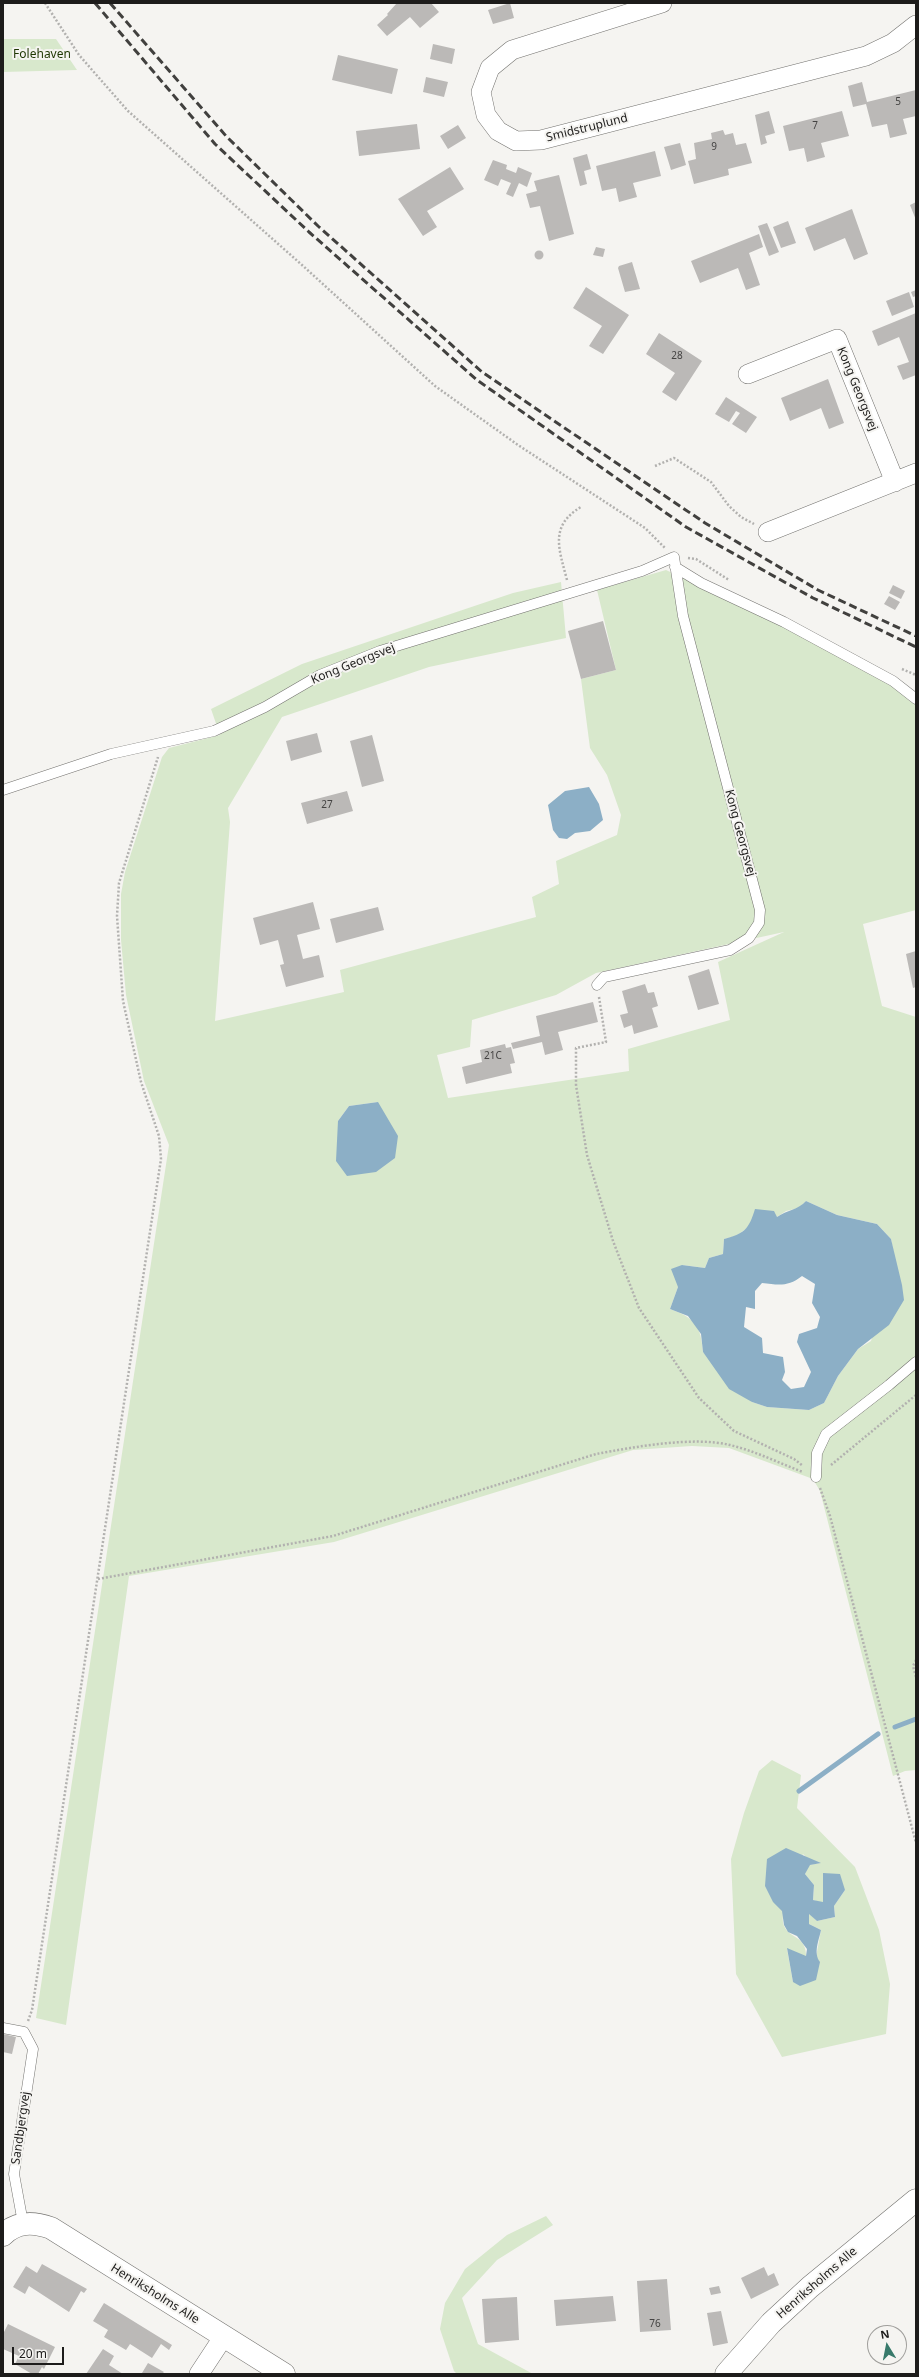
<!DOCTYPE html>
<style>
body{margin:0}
#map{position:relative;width:919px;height:2377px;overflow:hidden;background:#f5f4f1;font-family:"Noto Sans",sans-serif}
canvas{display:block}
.frame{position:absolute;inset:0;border:4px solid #1d1c1b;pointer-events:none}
.north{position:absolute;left:867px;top:2325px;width:40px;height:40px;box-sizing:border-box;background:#f5f4f1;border:1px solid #9f9e9b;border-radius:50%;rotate:350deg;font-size:11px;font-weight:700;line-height:16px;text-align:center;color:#1d1c1b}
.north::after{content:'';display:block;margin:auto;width:14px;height:18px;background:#387a6b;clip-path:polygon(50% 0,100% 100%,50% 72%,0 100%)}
.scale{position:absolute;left:12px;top:2347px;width:52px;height:18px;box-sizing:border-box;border:2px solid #1d1c1b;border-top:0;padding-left:5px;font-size:12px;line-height:14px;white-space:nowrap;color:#1d1c1b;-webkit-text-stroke:3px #f5f4f1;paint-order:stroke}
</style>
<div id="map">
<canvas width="919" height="2377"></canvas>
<div class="frame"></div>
<div class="north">N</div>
<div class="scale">20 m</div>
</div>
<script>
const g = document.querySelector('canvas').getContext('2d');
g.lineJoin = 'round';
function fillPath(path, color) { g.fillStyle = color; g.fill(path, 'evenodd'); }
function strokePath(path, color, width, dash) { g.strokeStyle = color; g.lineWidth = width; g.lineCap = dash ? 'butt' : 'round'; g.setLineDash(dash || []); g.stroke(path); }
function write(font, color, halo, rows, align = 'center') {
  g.font = font + ' "Noto Sans",sans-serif'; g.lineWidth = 4; g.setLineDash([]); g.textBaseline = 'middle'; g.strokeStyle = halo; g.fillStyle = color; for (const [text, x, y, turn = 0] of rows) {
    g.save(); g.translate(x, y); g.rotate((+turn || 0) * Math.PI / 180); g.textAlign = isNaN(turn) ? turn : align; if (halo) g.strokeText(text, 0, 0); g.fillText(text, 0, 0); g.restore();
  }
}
const green = new Path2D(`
 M3,39H56L77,70L3,72Z
 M666,570L754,611L887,682L916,705V910L863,924L882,1006L916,1017V1770L905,1771L893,1776L820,1491L813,1479L729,1448L692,1446L633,1450L334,1542L129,1576L66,2025L36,2018L169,1145L144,1081L126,995L121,940V894L125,872L162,757L169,748L220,735L211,709L302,664L513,593L561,582L566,638L429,667L282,717L228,808L230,822L215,1021L344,992L340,970L536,917L532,897L559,884L556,861L617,835L621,815L607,775L590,748L581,679L616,670L597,590ZM784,932L718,962L730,1020L628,1049L629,1071L448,1098L437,1055L470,1047L472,1020L556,995L596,973ZM378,1102L338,1121L349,1106ZM806,1201L837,1215L877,1224L891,1239L895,1260L871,1341L858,1349L838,1376L824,1403L809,1410L767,1407L752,1402L703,1352C701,1326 695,1318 670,1309L678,1287L682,1265L705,1268L709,1258L723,1254L724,1239L736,1236L750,1226L777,1217L786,1211L799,1208Z
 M772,1760L801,1775L797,1808L855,1867L879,1930L890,1984L886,2034L782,2057L736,1974L731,1859L744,1813L759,1771ZM803,1854L807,1858L820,1863L809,1865L805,1874L814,1885L813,1900L823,1903V1873L845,1890L834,1906L835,1917L817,1921L809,1913V1924L821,1930L816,1957L793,1982L787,1949L806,1957C807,1936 790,1939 784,1926C778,1909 797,1871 803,1854Z
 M546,2216L553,2225L497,2260L462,2298L478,2344L533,2374H457L454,2371L440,2329L445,2303L465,2269L507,2235Z`);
const water = new Path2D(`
 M589,787L599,804L603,820L590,831L575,833L567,839L559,838L553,830L548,805L565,791Z
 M378,1102L398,1136L395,1158L376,1172L347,1176L336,1161L338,1121L349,1106Z
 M806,1201L837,1215L877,1224L891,1239L902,1285L904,1300L889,1325L858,1349L838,1376L824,1403L809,1410L767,1407L752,1402L729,1389L703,1352L701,1334L688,1316L670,1309L678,1287L671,1269L682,1265L705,1268L709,1258L723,1254L724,1239C744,1234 749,1229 755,1209L774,1211L777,1217C787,1210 798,1210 806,1201ZM802,1276L815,1284L812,1303L820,1317L817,1328L799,1334L797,1342L811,1372L804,1387L791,1389L782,1380L785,1372L783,1357L763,1353L762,1338L744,1327L746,1307L755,1309V1291L762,1283C779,1285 788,1287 802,1276Z
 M786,1848L821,1863L810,1865L805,1874L814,1885L813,1900L823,1902V1873L840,1874L845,1890L834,1906L835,1917L817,1921L809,1914V1924L821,1930C819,1940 813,1953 820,1962L816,1980L800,1986L793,1982L787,1948L806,1956L807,1949L797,1936L788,1932L784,1925L782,1911L773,1902L765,1886L767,1859Z`);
const stream = new Path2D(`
 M895,1727L916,1719
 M799,1791L878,1734`);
const building = new Path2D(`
 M397,3H431L439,12L420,28L410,17L387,36L377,25L388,15L387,14Z
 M510,3L514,18L493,24L488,10Z
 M433,44L455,49L452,64L430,59Z
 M338,55L398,69L392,94L332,80Z
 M426,77L448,82L444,97L423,92Z
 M862,82L867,102L916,90V116L903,119L907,134L890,138L887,124L872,127L866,104L853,107L848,86Z
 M769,111L775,133L765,136L767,143L761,145L755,115Z
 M842,111L849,136L821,143L825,157L807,162L804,148L789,151L783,126Z
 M417,124L420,149L359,156L356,131Z
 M458,125L466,138L448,149L440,136Z
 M723,130L725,135L733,133L736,145L746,143L752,163L728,169L729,175L694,184L688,161L696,159L694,143L712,139L711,133Z
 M680,143L686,165L671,170L664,147Z
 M655,151L661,176L633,183L637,197L619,202L616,188L602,191L596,166Z
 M587,154L591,169L584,171L587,184L580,186L573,158Z
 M493,160L507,165L506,169L516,173L518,167L532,173L527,187L519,183L513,197L506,194L511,183L501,179L498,186L484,180Z
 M450,167L464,189L427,211L437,227L423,236L398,199Z
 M559,175L574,234L549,241L540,206L530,208L526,194L537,191L534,181Z
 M916,202V220L910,205Z
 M852,209L868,254L854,260L845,238L814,251L805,228Z
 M788,221L796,243L781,248L773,227Z
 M767,223L779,252L769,256L758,226Z
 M759,234L763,247L749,253L760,285L746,290L738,268L700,283L691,261Z
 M596,247L605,249L603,257L593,255Z
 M534.5 255a4.5 4.5 0 1 1 9 0a4.5 4.5 0 1 1-9 0Z
 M632,262L640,289L625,292L618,268L619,266Z
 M586,287L629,315L603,354L589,346L602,326L573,308Z
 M916,290V296L913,297L911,292Z
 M909,292L914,307L892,316L886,301Z
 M916,313V375L903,380L897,366L909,362L899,337L878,346L872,331Z
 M659,333L702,361L676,401L662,392L675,373L646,354Z
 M828,379L844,423L829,429L821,408L790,421L781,398Z
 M726,397L757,417L746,433L732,424L740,413L736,411L729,422L715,414Z
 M893,585L905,591L901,599L889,593Z
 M889,596L900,602L895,610L884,604Z
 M603,621L616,670L581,679L568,631Z
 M317,733L322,752L291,761L286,741Z
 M372,735L384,781L362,787L350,741Z
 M347,791L353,811L307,824L301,803Z
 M313,902L320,929L297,935L303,959L319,955L324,977L286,987L280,965L284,964L278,940L260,945L253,918Z
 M378,907L384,930L336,943L330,919Z
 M916,951V987L913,988L906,954Z
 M709,969L719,1004L698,1010L688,976Z
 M645,984L648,993L654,992L658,1006L652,1008L658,1027L634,1034L632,1025L624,1028L620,1015L628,1013L622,991Z
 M593,1002L598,1022L558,1032L563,1050L545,1055L542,1042L513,1049L511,1043L540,1036L536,1016Z
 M505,1044L506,1048L511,1047L515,1063L510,1064L512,1073L466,1084L462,1067L482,1062L480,1050Z
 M3,2034L16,2037L12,2054L3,2052Z
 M42,2264L87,2289L84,2293L81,2291L69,2312L29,2286L25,2294L13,2287L26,2266L37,2273Z
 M764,2267L768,2276L774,2273L779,2285L751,2299L741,2278Z
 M667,2279L671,2330L640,2332L637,2281Z
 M719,2286L721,2293L711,2295L709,2288Z
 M613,2296L616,2321L556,2326L554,2300Z
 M517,2297L519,2340L485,2343L482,2299Z
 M104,2303L172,2345L169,2350L161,2344L152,2358L130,2344L126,2350L104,2337L108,2330L93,2321Z
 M721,2311L728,2343L713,2346L707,2313Z
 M8,2324L55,2347L44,2369L42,2367L38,2374H32L15,2364L19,2356L3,2349V2334Z
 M103,2349L114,2356L109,2365L123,2374H86Z
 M148,2363L164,2372L162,2374L142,2373Z`);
const path = new Path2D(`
 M45,3L79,55L128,111L302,265L435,386L518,445L645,528L665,548
 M655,466L674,458L711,482L729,506L741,517L754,524
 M688,558L696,559L729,580
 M567,580C559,549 549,526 581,507
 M902,669L916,675
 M599,997L606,1042L576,1048V1085L587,1155L613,1241L639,1308L699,1398L734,1431L794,1459L803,1466
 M831,1465L916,1395
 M820,1488L830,1516L916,1843
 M98,1579L333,1536L596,1454C634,1447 693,1436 730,1445C755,1451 779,1463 803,1472
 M916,1660L913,1666L916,1677
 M28,2021L32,2010L161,1159L159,1136L141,1082L123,1001L117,916L119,883L158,757`);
const lane = new Path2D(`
 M675,567L701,583L784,622L893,681L916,699
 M3,790L111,754L214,731L265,707L320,675L380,651L642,571L674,557L683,616L760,910L759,923L749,938L730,950L604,977L597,985
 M816,1477L817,1453L826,1434L889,1385L916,1362
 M3,2028L24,2032L33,2049L14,2174L23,2223`);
const street = new Path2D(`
 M662,3L512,50L490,68L481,92L486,115L498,131L516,141L541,140L866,56L893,43L916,25
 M748,374L837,339L895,482
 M768,532L916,473
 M199,2374L224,2336`);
const secondary = new Path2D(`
 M3,2235C17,2221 34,2222 51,2228L284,2374
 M726,2374L771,2323L810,2287L916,2200`);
const rail = new Path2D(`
 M95,3L215,144L309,232L477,380L686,527L813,598L916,647
 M110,3L226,136L318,226L482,372L705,523L818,590L916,636`);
const numberNames = [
 ["5",898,102],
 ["7",815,126],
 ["9",714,147],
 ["28",677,356],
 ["27",327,805],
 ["21C",493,1056],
 ["76",655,2324]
];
const parkNames = [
 ["Folehaven",42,55]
];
const streetNames = [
 ["Smidstruplund",587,128,-14],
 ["Kong Georgsvej",857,389,68],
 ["Kong Georgsvej",353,664,-22],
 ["Kong Georgsvej",740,833,75],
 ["Sandbjergvej",21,2128,-82],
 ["Henriksholms Alle",817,2283,-41],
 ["Henriksholms Alle",155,2294,32]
];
fillPath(green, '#d8e8cc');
fillPath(water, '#8cafc6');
strokePath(stream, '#8cafc6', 5);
fillPath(building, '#bbb9b7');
strokePath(lane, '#73726f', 11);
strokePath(street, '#73726f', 20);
strokePath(secondary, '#73726f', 23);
strokePath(path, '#b2b1af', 2.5, [2, 2]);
strokePath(lane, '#fff', 10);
strokePath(street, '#fff', 19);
strokePath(secondary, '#fff', 22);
strokePath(rail, '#41403e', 3, [8, 4]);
write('10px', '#444342', null, numberNames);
write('12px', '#1e3602', '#f5f4f1', parkNames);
write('12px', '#1d1c1b', '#f5f4f1', streetNames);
</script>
